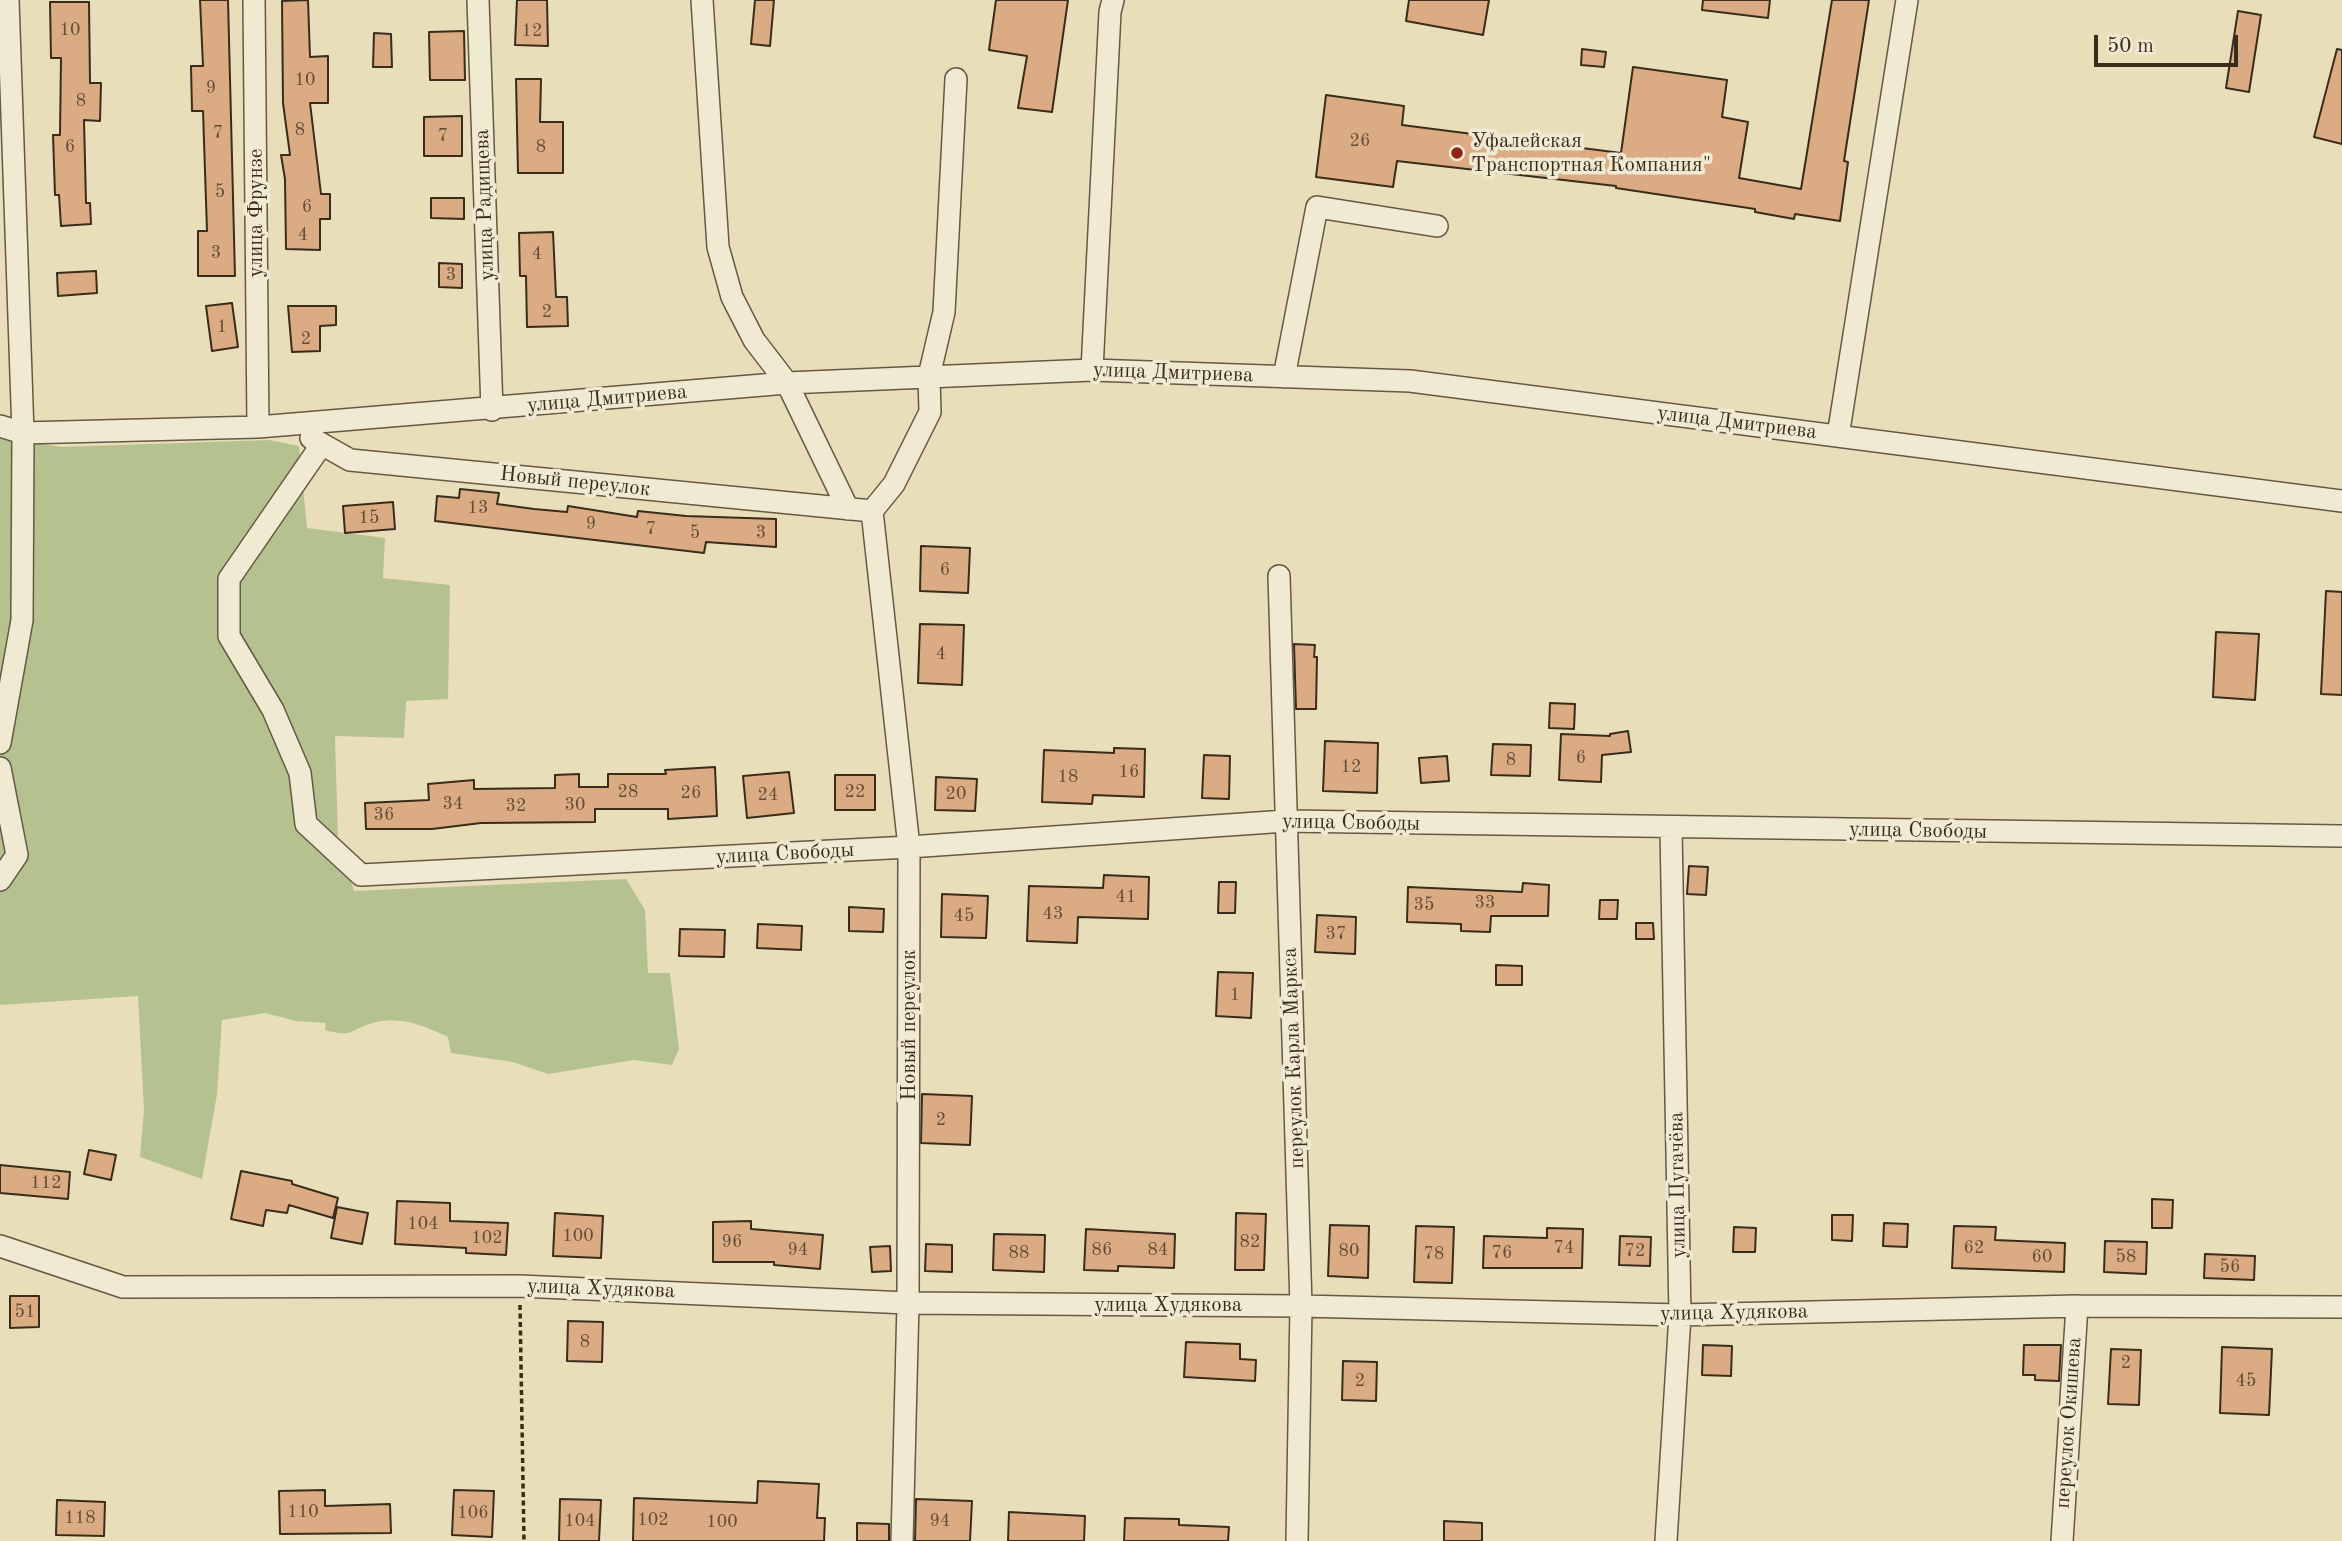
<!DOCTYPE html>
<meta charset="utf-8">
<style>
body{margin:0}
#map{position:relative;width:2342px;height:1541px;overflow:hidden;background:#e9deba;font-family:"Old Standard TT",serif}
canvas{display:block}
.scale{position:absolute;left:2094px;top:35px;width:144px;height:32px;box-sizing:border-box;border:4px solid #3a2c1b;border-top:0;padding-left:9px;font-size:21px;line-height:24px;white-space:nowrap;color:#3a2c1b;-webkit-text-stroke:5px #f1ead2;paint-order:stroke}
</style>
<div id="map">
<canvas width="2342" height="1541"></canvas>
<div class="scale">50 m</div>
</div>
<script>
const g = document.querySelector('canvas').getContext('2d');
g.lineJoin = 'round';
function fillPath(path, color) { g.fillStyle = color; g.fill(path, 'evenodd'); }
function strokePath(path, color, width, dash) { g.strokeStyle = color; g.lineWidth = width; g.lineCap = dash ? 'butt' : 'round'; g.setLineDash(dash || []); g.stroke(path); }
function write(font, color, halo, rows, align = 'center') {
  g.font = font + ' "Old Standard TT",serif'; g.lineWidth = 7; g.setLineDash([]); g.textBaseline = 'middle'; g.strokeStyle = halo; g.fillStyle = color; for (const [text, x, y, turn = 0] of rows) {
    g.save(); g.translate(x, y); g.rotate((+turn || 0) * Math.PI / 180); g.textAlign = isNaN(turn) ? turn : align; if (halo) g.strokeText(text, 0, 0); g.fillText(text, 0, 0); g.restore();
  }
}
const green = new Path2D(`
 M0,437L61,447L269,440L299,446L307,528L385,538L383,578L450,585L448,699L406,701L404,738L335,736L338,839L354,891L626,879L645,910L648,973H670L679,1049L672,1065L634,1060L548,1074L513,1062L451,1053L448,1037C424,1026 400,1015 373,1023C348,1030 354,1038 325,1030L326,1023L296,1021L265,1013L222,1020L217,1094L202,1179L140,1157L144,1110L138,996L0,1005Z`);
const building = new Path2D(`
 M200,0H228L235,276H198V231H207L203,111H192L191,66H203Z
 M308,0L310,57L328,56V103H310L321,194H330V219H320V250L286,249L285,179L281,155H290L283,103L282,1Z
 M517,0H547L548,46L515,45Z
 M755,0H774L770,46L751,44Z
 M996,0H1068L1052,112L1018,108L1027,56L989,50Z
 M1409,0H1489L1483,35L1406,21Z
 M1703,0H1770L1768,18L1702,10Z
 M1832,0H1869L1844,161L1848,162L1840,221L1795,214L1794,219L1755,212V209L1616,188V186L1397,161L1393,187L1316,177L1326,95L1404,106L1402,125L1621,153L1633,67L1727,80L1722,117L1748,122L1739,178L1801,189Z
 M50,2H89L90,83H101L100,121L84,120L86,203H90L91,224L61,226L59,195H55L53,135H60L61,58H51Z
 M2238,11L2261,15L2249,92L2226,88Z
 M464,31L465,80H430L429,32Z
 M374,33L391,34L392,67H373Z
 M1582,49L1606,52L1604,67L1581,65Z
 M2337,49L2342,50V144L2314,137Z
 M516,79H541L540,122H563V173H518Z
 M462,116V156H424V117Z
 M431,198H464V219L431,218Z
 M553,232L556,297H567L568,326L527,327L526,276H520L519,233Z
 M439,263L462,264V288L439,287Z
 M96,271L97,293L58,296L57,273Z
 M232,303L238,347L212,351L206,306Z
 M288,306H336V325L320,326V351L292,352Z
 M460,489L499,493L497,504L534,509L567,512L568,506L637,517L638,511L686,516L776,519V547L706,542L704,553L435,521L437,496L459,498Z
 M393,502L395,529L345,533L343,506Z
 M921,546L970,548L968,593L920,591Z
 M2326,591L2342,592V695L2321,694Z
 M920,624L964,625L962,685L918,683Z
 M2216,632L2259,634L2255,700L2213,697Z
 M1294,644L1315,645L1314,657H1317L1316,709H1296Z
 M1550,703L1575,704L1574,729L1549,728Z
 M1628,731L1631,752L1602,755L1601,782L1559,780L1561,734L1610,736V734Z
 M1325,741L1378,743L1377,793L1323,791Z
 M1493,744L1531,745L1530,776L1491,775Z
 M1114,748L1145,749L1144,797L1093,795L1092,804L1042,802L1044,750L1114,753Z
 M1204,755L1230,756L1229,799L1202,798Z
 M1447,756L1449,781L1421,783L1419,758Z
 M715,767L717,816L668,819V809H595V822L481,823L432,829H366L365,803L429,800L428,784L474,780V789L555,788V775L579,774V787H608V774H666L665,770Z
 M789,772L794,813L747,818L743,776Z
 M835,775H875V810H835Z
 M936,777L977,779L975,811L935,810Z
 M1689,866L1708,867L1706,895L1687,894Z
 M1104,875L1149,877L1148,919L1078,917L1077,943L1027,941L1029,886L1103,888Z
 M1219,882H1236L1235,913H1218Z
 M1523,883L1549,885L1548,916H1491L1490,932L1461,931V924L1407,922L1408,887L1522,892Z
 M942,894L988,896L986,938L941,937Z
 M1600,900H1618L1617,919H1599Z
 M849,907L884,909L883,932L849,931Z
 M1317,915L1356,917L1355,954L1315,952Z
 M1636,923H1653L1654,939H1636Z
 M758,924L802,926L801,950L757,948Z
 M680,929L725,930L724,957L679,956Z
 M1496,965L1522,966V985H1496Z
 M1218,972L1253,973L1251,1018L1216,1016Z
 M922,1094L972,1096L970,1145L921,1143Z
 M89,1150L116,1155L111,1180L84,1174Z
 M0,1165L70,1172L68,1199L0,1193Z
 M241,1171L292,1181V1184L338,1198L333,1218L289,1205L287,1213L266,1210L263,1226L231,1219Z
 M2152,1199L2173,1200L2172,1228H2152Z
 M397,1201L450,1203V1221L508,1223L506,1255L466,1253V1248L395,1244Z
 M337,1207L368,1213L362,1244L331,1238Z
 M555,1213L603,1216L601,1258L553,1256Z
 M1236,1213L1266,1214L1264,1270H1235Z
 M1832,1215H1853L1852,1241L1832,1240Z
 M751,1221V1229L823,1235L820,1269L774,1265V1262H713V1222Z
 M1884,1223L1908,1224L1907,1247L1883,1246Z
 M1330,1225L1369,1226L1368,1278L1328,1276Z
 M1416,1226L1454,1227L1452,1283L1414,1282Z
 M1954,1226L1996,1227L1995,1240L2065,1243L2064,1272L1952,1268Z
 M1734,1227L1756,1228L1755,1252H1733Z
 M1547,1228L1583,1229L1582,1268H1483L1484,1236L1547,1238Z
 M1086,1229L1175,1234L1174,1268L1118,1266V1271L1084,1270Z
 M994,1234L1045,1235L1044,1272L993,1270Z
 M1620,1236L1651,1237L1650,1266L1619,1265Z
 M2105,1241L2147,1242L2146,1274L2104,1272Z
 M926,1244L952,1245V1272L925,1271Z
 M890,1246L891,1271L872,1272L870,1247Z
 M2205,1254L2255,1256L2254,1280L2204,1278Z
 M10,1296H39V1327L10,1328Z
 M568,1321L603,1322L602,1362L567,1361Z
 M1186,1342L1240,1344V1359L1256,1360L1255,1381L1184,1377Z
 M1703,1345L1732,1346L1731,1376L1702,1375Z
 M2024,1345H2061L2059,1381L2035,1380V1375H2023Z
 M2222,1347L2272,1349L2269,1415L2220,1413Z
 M2111,1349L2141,1350L2139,1405L2108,1404Z
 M1343,1361L1377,1362L1376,1401L1342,1400Z
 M758,1481L819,1484L817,1518H825L824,1541H633L634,1498L757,1503Z
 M325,1490V1506L390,1504L391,1533L280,1534L279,1491Z
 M454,1490L494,1491L492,1537L452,1535Z
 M560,1499L601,1500L599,1541H559Z
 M916,1499L972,1501L970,1541H915Z
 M57,1500L105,1502L104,1536L56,1535Z
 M1009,1512L1085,1516L1084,1541H1008Z
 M1125,1518L1179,1519V1525L1229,1527L1228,1541H1124Z
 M1444,1521L1482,1523V1541H1444Z
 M857,1523L889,1524V1541H857Z`);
const path = new Path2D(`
 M520,1305L524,1541`);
const minor = new Path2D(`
 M254,0L258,427
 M478,0L492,410
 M702,0L718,247L732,297L754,340L787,383L848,509
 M1092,370L1110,12L1113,0
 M1284,377L1317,207L1437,226
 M0,426L23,433L258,427L787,383L1092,370L1410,381L2342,501
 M1838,436L1907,0
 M311,438L350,460L872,511
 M322,444L229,579V636L273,710L300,773L306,824L361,875L909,847L1286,821L2342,836
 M1279,576L1301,1306L1297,1541
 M0,743L22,620L23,433L8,0
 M0,768L17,855L0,880
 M0,1246L123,1287L519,1286L908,1303L1301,1306L1680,1315L2077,1306L2342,1307
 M902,1541L908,1303L909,847L872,511L894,484L930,412L929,376L944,312L956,79
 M1666,1541L1680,1315L1671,829
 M2062,1541L2077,1306`);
const markers = [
 [1457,153,7,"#8f2418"]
];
const numberNames = [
 ["10",70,30],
 ["12",532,31],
 ["10",305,80],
 ["9",211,88],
 ["8",81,101],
 ["8",300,130],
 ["7",218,133],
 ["7",443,136],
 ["26",1360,141],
 ["6",70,147],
 ["8",541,147],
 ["5",220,192],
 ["6",307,207],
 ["4",303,235],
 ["3",216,253],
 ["4",537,254],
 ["3",451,275],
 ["2",547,312],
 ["1",222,327],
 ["2",306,339],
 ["13",478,508],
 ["15",369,518],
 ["9",591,524],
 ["7",651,529],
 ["5",695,533],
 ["3",761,533],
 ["6",945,570],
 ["4",941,654],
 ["6",1581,758],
 ["8",1511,760],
 ["12",1351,767],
 ["16",1129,772],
 ["18",1068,777],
 ["28",628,792],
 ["22",855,792],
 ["26",691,793],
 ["20",956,794],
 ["24",768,795],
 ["34",453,804],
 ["30",575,805],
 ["32",516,806],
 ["36",384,815],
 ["41",1126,897],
 ["33",1485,903],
 ["35",1424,905],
 ["43",1053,914],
 ["45",964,916],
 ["37",1336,934],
 ["1",1235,995],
 ["2",941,1120],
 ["112",46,1183],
 ["104",423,1224],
 ["100",578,1236],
 ["102",487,1238],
 ["96",732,1242],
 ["82",1250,1242],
 ["74",1564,1248],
 ["62",1974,1248],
 ["94",798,1250],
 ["86",1102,1250],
 ["84",1158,1250],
 ["80",1349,1251],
 ["72",1635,1251],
 ["88",1019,1253],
 ["76",1502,1253],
 ["78",1434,1254],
 ["60",2042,1257],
 ["58",2126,1257],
 ["56",2230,1267],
 ["51",25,1312],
 ["8",585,1342],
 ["2",2126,1363],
 ["2",1360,1381],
 ["45",2246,1381],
 ["110",303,1512],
 ["106",473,1513],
 ["118",80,1518],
 ["102",653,1520],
 ["104",580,1521],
 ["94",940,1521],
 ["100",722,1522]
];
const poiNames = [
 ["Уфалейская",1471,141],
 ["Транспортная Компания\"",1471,165]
];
const streetNames = [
 ["улица Радищева",485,205,-92],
 ["улица Фрунзе",256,213,-90],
 ["улица Дмитриева",1173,373,2],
 ["улица Дмитриева",607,399,-5],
 ["улица Дмитриева",1737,423,7],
 ["Новый переулок",575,482,6],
 ["улица Свободы",1351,823,1],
 ["улица Свободы",1918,831,1],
 ["улица Свободы",785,854,-3],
 ["Новый переулок",909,1025,-90],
 ["переулок Карла Маркса",1294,1058,-92],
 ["улица Пугачёва",1678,1185,-91],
 ["улица Худякова",601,1289,2],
 ["улица Худякова",1168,1305],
 ["улица Худякова",1734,1313,-1],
 ["переулок Окишева",2069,1423,-86]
];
fillPath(green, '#b6c190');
fillPath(building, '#dbac83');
strokePath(building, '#3a2c1b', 2);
strokePath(minor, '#665843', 24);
strokePath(path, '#3a2c1b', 3.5, [5, 3.5]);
strokePath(minor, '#f1ead2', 21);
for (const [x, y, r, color] of markers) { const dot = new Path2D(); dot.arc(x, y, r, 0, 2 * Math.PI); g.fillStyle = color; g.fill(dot); strokePath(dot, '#f1ead2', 2.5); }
write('18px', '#624c35', null, numberNames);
write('21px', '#3a2c1b', '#f1ead2', poiNames, 'left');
write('21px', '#3a2c1b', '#f1ead2', streetNames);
</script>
